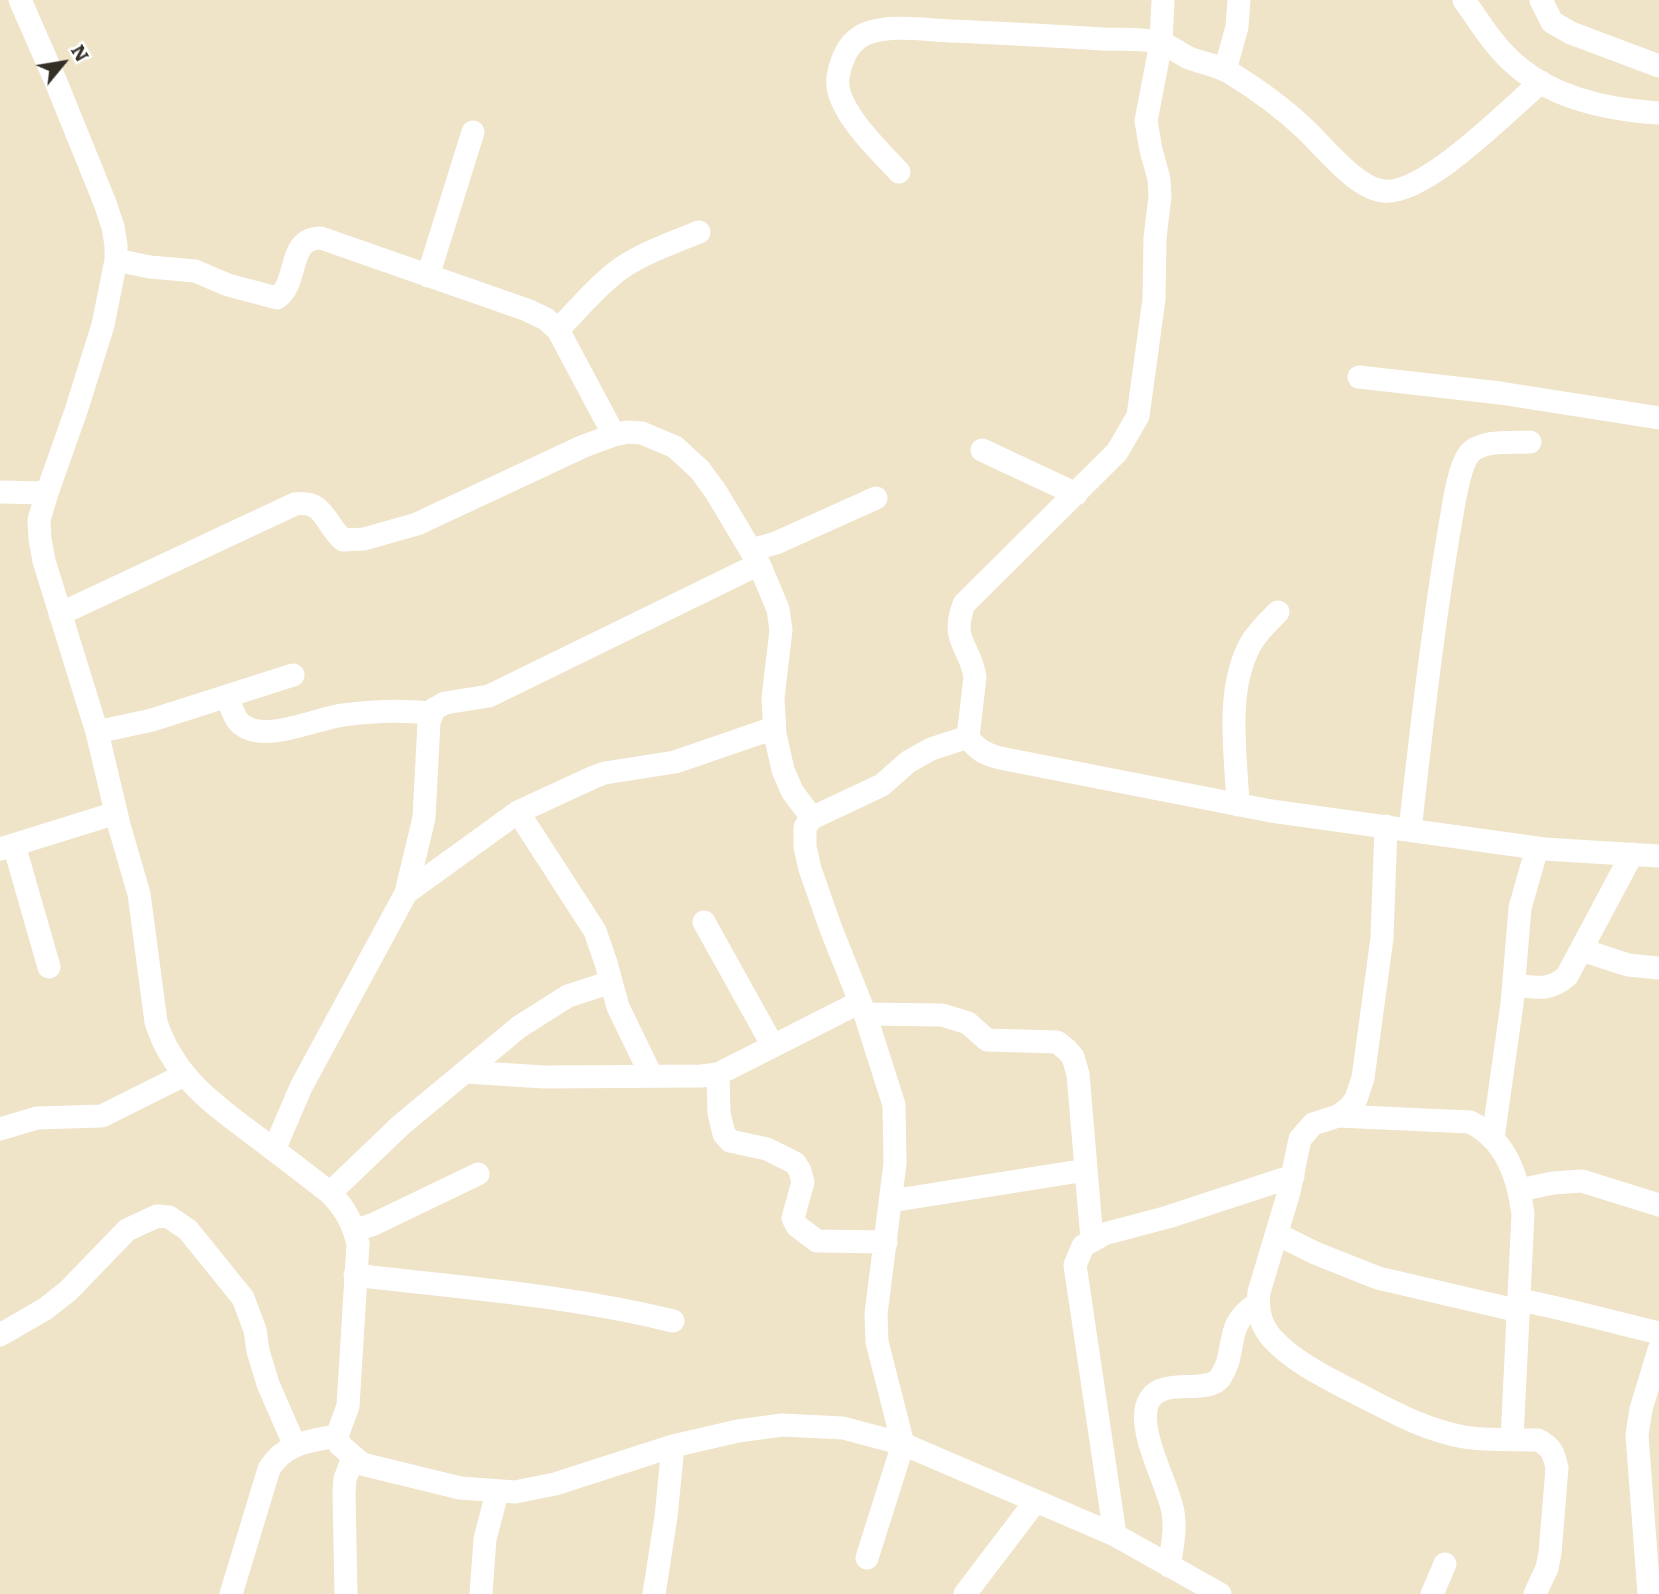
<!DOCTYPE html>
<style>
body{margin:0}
#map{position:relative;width:1659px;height:1594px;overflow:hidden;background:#efe3c8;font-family:Literata,serif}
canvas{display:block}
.north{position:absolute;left:28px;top:28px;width:70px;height:70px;-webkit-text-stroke:5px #fff;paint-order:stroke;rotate:60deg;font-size:19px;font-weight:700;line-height:28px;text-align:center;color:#342f25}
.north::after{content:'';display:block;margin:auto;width:24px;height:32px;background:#342f25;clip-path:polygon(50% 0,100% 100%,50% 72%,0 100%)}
</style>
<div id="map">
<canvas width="1659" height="1594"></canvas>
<div class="north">N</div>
</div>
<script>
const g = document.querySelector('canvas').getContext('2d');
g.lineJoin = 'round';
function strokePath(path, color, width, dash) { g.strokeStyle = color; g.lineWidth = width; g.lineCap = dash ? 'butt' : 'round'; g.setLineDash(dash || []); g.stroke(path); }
const minor = new Path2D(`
 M20,0L56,82L105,203L113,227L116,245V260L103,325L76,411L47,493L39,520L40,539L44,561L97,732L119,825L139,894L156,1022C173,1076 214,1105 257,1137C282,1156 306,1174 330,1193C345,1208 353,1223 358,1244L348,1406L337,1436L340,1445L362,1464L460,1488L515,1492L555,1484L673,1446L738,1431L782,1425L843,1428L903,1444L1115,1535L1220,1594
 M1163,0L1161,43L1146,121L1151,150L1159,179L1160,196L1155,238L1154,299L1138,416L1117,452L964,604C950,643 970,644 975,677L968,737C977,750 985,754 1000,758L1271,811L1544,849L1659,856
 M1464,0C1480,23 1496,49 1518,67C1556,99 1611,110 1659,113
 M1541,0L1552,22L1571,33L1659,66
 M1225,70L1237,27L1239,0
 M899,172C880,151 833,108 838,77C841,60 848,42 865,34C890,24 924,30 950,31C1001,33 1052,36 1103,39C1120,40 1146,38 1161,43C1171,46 1180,54 1189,58C1202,63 1217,65 1229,72C1255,88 1283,108 1305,129C1324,147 1356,188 1383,191C1425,196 1508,110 1541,82
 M116,260L150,267L195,271L228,285L277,298C300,282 286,238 321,238L527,310L546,319L558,330L614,435
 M428,276L473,132
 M558,330C578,309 597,286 620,269C643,253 672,243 699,232
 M1359,377L1500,393L1659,418
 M982,450L1076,494
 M0,492L47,493
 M751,550L776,543L876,498
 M60,614L295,504C325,500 324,523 343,540L364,539L417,524L584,446L614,435L627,432L642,433L675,447L700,470L716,492L759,564L778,609L781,630L773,698L775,734L783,770L792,791L812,818
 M227,696C231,706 234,719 242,725C267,743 317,718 343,715C372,711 402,710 431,713
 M97,732L152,720L293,675
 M1238,805C1236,754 1225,692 1250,645C1257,632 1268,622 1278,612
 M518,812L595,931L606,963L618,1007L651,1075
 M1386,826L1382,938L1363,1078L1356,1099L1349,1108L1338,1116L1313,1124L1300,1139L1289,1192L1259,1292C1257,1308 1260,1324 1271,1337C1291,1360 1323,1376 1350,1390C1388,1409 1421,1429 1464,1437C1487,1441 1514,1439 1538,1440C1552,1447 1554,1454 1557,1468L1550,1553L1547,1568L1535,1594
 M1410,830C1421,732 1432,635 1448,537C1452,518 1457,469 1469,454C1481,439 1513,443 1530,442
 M14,845L49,967
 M0,849L116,813
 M406,893L518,812L594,777L605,773L675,762L774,728
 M704,922L773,1046
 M1582,950L1628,965L1659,968
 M1514,985C1536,987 1549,992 1567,976L1632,854
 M865,1014L942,1015L968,1023L987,1040L1057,1042L1067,1050L1073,1057L1078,1074L1092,1240
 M466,1072L544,1077L701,1076L718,1074L860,1002
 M718,1074L719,1113L724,1134L730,1141L767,1149L795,1163L800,1171L803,1182L793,1218L797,1226L817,1241L886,1242
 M1338,1116L1470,1122C1506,1140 1518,1176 1523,1214L1512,1439
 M0,1129L37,1118L102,1116L184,1075
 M1493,1138L1512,1004L1520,908L1537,848
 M274,1150L301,1087L406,893L424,818L429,722L434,709L445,703L489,696L759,564
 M1520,1190L1553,1183L1582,1181L1659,1205
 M330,1193L401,1125L519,1027L568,996L611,982
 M891,1201L1086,1170
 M354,1228L360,1229L374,1224L478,1174
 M1277,1234L1315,1253L1378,1278L1519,1311
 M355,1275C462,1288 568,1295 673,1321
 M1520,1300C1567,1309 1612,1322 1659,1333
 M0,1335L45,1309L68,1291L127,1230L157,1216L169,1217L188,1230L243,1298L255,1330L258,1351L268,1384L295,1446
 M1115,1535L1075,1265L1083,1246L1104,1234L1168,1217L1293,1176
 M867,1558L903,1444L877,1342L876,1314L895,1163L894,1105L865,1014L831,929L810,869L805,847V827L812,818L882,785L908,762L931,749L968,737
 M1169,1566C1172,1548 1176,1530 1173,1512C1168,1483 1133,1425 1150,1399C1164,1377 1207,1395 1220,1378C1239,1350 1222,1325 1257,1304
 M231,1594L269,1469C285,1443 309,1441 337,1436
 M346,1594L344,1493L345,1479L353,1457
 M481,1594L485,1539L497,1493
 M654,1594L666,1517L673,1446
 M965,1594L1035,1502
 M1432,1594L1445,1564
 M1649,1594L1637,1435L1641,1409L1659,1350`);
strokePath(minor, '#fff', 23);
</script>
